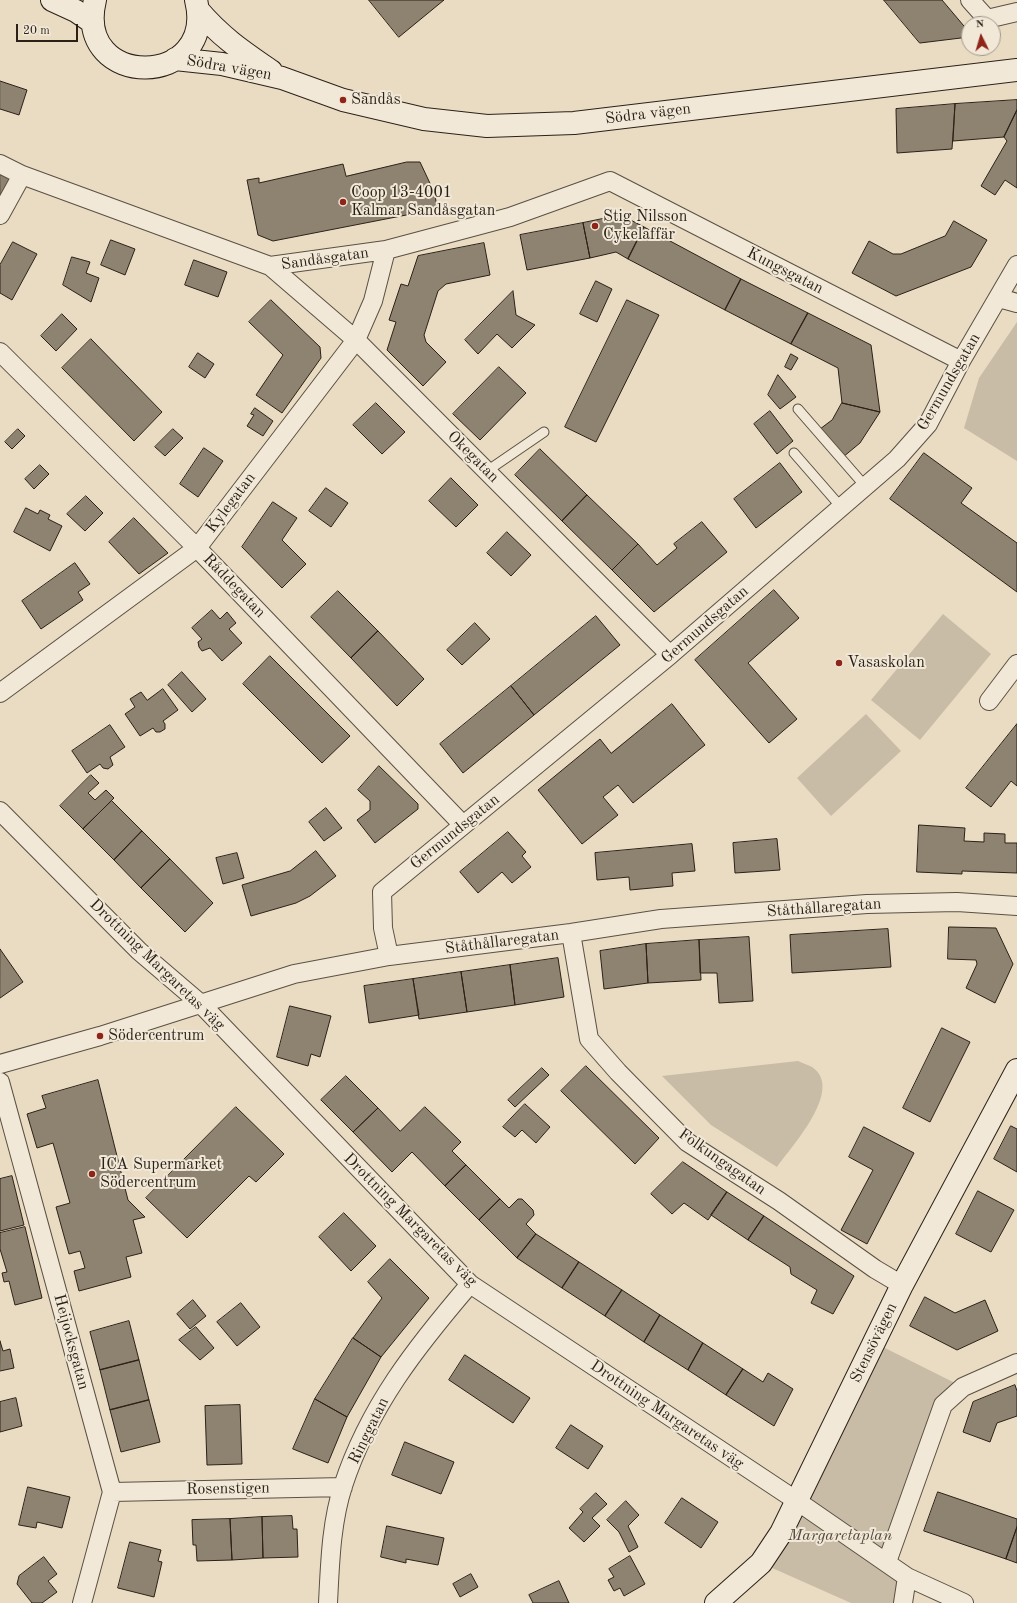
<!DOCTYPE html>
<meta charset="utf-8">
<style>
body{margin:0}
#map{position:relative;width:1017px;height:1603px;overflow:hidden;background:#e9dcc3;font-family:"Old Standard TT",serif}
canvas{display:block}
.north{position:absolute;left:961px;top:16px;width:40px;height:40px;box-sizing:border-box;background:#f1e8d8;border:1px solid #a2988b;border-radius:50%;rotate:355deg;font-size:11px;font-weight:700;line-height:16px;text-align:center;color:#2c2117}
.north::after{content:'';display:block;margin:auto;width:14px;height:18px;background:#8f2418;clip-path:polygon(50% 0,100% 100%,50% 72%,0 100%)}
.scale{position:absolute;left:16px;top:24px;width:62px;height:18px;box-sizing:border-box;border:2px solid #2c2117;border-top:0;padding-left:5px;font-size:12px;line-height:14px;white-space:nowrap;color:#2c2117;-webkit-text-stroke:3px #f1e8d8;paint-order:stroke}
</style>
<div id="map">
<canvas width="1017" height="1603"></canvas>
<div class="north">N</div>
<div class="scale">20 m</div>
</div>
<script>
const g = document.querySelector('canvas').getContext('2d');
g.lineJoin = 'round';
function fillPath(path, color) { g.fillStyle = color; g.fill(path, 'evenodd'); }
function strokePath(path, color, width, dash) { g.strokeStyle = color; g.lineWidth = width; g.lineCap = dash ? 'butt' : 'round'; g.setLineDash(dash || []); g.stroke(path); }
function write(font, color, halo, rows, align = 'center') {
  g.font = font + ' "Old Standard TT",serif'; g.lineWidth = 4; g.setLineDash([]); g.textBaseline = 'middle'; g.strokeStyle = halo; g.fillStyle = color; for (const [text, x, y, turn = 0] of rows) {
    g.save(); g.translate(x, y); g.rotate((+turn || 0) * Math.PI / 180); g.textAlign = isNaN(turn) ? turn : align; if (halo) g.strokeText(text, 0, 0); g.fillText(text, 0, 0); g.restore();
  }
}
const green = new Path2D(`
 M1017,322V461L964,428L979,378Z
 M943,614L991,654L920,740L871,700Z
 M866,714L901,751L831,816L797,778Z
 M798,1061C802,1063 808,1065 812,1067C845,1089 791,1147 777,1167L711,1125L662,1076Z
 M875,1343L963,1387L943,1405L887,1562L907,1577L903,1603H851L761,1563Z`);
const building = new Path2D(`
 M369,0H444L399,37Z
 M884,0H942L969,32V37L920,43Z
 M0,81L27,90L19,115L0,109Z
 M1017,100V110L1004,137L953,141L955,104Z
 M955,104L952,149L897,153L896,109Z
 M1017,110V188L1005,180L995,195L981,186L1007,141L1004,137Z
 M407,162H420L435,194L437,209L273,241L258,235L247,180L259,178V183L343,164L346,176Z
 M0,173L11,179L0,200Z
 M621,215L644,227L628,259L616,252L590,258L583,223Z
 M954,221L987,240L971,267L896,296L852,273L869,241L893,254H901L945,236Z
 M583,223L590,258L527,270L520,235Z
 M644,227L741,279L725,310L628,259Z
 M111,240L135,249L125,275L101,265Z
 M13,242L37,254L12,300L0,293V265Z
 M484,243L490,275L446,284L438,291L424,335L426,342L446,362L423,386L387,350L396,322L389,320L401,284L408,286L418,256Z
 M72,257L90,262L86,273L99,278L91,302L63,285Z
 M194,260L227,272L218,297L185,285Z
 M741,279L808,313L791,344L725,310Z
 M596,281L612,289L597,322L580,314Z
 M513,291L516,315L535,325L512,348L497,334L478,354L465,340Z
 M271,300L320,347L321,358L282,413L256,395L283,355L249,322Z
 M627,300L659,315L596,442L565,427Z
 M808,313L871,345L880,412L842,403L838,368L791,344Z
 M62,314L77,329L56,351L41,336Z
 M91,339L162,412L134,441L62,368Z
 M198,353L214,364L205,378L189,367Z
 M791,354L798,358L791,370L785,367Z
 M499,367L526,393L480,440L453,414Z
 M778,375L796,397L780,409L768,395Z
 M376,403L405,432L382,454L353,425Z
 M842,403L880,412L860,443L843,457L820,429L832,420Z
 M255,408L273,421L263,436L247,426L254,415L251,414Z
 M770,411L793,441L777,454L754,424Z
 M18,429L25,436L12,449L5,442Z
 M173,429L183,438L165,456L155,447Z
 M204,448L223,461L198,497L180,484Z
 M540,449L587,495L562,521L515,475Z
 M924,453L972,488L961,503L1017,543V592L890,499Z
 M780,463L802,492L756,528L734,499Z
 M40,465L49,474L34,489L25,479Z
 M451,478L478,505L456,527L429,501Z
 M326,488L348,503L331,527L309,511Z
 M587,495L638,544L612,570L562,521Z
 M86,496L103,513L85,531L67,514Z
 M273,502L297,518L282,540L306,564L282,588L242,547Z
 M26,508L38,514L40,510L50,515L48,519L62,526L50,551L14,532Z
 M134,518L168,553L139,574L109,542Z
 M702,522L727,552L654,612L612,570L638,544L657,565L677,548L674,544Z
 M507,532L531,555L511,576L487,553Z
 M75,563L90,584L78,592L83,600L41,629L22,601Z
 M774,590L799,618L748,663L797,719L769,743L695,660Z
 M338,591L378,631L351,658L311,617Z
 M212,610L220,619L227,612L236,623L229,629L242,643L222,661L210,648L202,651L199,647L198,642L202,639L192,628Z
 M596,616L620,645L534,715L511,686Z
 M475,623L490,639L462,665L447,650Z
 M378,631L424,679L397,706L351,658Z
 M270,656L350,736L322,763L243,684Z
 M182,672L206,699L192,712L168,685Z
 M511,686L534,715L463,773L440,744Z
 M163,689L178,710L163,721L165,724V729L160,732H156L153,728L140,736L125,714L135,707L130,699L141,692L147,700Z
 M672,704L705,745L633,803L618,785L603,797L618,815L582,844L538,790L600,739L611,753Z
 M1017,724V786L1011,781L991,807L966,788Z
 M110,725L125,747L110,757L113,765L108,769L103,768L100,764L87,773L72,751Z
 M379,766L418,804V809L375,843L357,820L370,810V801L358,790Z
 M91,775L99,783L88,793L95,800L106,790L114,798L83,829L60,806Z
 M112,801L142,831L114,860L83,829Z
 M326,808L342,828L324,841L309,822Z
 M919,825L965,828L964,841L984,842V833L1005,834V843H1017V873L962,871V874L917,872Z
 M142,831L170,859L141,888L114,860Z
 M508,832L526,852L522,856L531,867L512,883L502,872L478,893L460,872Z
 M777,839L780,870L735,873L733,843Z
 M692,844L695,871L672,873L673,886L630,890L629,877L597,880L595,853Z
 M316,851L336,876L310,896L296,903L251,916L242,885L290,871Z
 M237,853L244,878L223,884L216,858Z
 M170,859L213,903L185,932L141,888Z
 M949,927L996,928L1013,964L995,1003L966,988L977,964L976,960L948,959Z
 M888,929L891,967L792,973L790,935Z
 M749,937L753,1001L719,1003L717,973H700L699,940Z
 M699,940L701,980L648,983L646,944Z
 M646,944L648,983L604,989L600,951Z
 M0,949L23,982L0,998Z
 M558,958L564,997L515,1005L510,965Z
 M510,965L515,1005L467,1012L461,972Z
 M461,972L467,1012L419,1019L413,979Z
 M413,979L419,1015L369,1023L364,986Z
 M290,1006L331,1016L320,1057L311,1054L308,1066L277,1057Z
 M942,1028L970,1042L930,1122L903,1108Z
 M586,1066L659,1138L635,1164L561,1091Z
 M542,1068L549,1075L515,1107L508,1100Z
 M346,1076L378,1108L353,1132L321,1100Z
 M98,1080L128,1200L145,1217L133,1220L142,1253L126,1257L131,1277L79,1291L74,1271L85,1268L80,1251L69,1254L56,1207L70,1203L53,1143L37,1148L27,1114L46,1108L42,1096Z
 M525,1104L550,1127L536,1143L522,1130L515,1137L503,1127Z
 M236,1107L284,1154L256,1182L249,1176L187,1238L146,1198Z
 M425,1107L461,1142L452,1151L466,1165L445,1186L412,1152L392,1172L353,1132L378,1108L400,1131Z
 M1011,1126L1017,1129V1172L994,1159Z
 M864,1127L914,1153L867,1244L841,1230L873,1170L849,1157Z
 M683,1162L727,1192L708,1220L684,1203L672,1214L651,1194Z
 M466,1165L500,1199L479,1220L445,1186Z
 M12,1176L24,1225L0,1231V1179Z
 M978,1191L1014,1210L991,1252L956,1234Z
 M727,1192L764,1216L748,1240L711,1215Z
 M500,1199L509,1208L518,1199H522L533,1210L534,1215L526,1224L536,1234L517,1258L479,1220Z
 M344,1213L376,1246L351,1271L319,1237Z
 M764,1216L854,1276L833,1314L811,1303L817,1290L791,1274L790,1267L748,1240Z
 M25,1227L42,1298L15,1305L9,1281L4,1282L2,1273L7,1272L0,1249V1233Z
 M536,1234L579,1262L562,1288L517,1258Z
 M390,1259L429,1298L381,1357L353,1338L382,1298L368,1282Z
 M579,1262L622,1290L605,1316L562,1288Z
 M622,1290L660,1315L644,1342L605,1316Z
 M925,1297L955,1313L985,1300L998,1331L957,1350L910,1326Z
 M193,1300L206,1316L190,1329L177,1314Z
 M241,1303L260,1327L237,1346L217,1322Z
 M660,1315L703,1343L688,1370L644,1342Z
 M129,1321L139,1360L100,1370L90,1332Z
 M196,1327L214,1348L200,1360L179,1340Z
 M353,1338L381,1357L347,1417L315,1399Z
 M0,1341L3,1351L10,1349L14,1368L0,1371Z
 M703,1343L743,1369L726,1395L688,1370Z
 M465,1355L530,1398L513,1423L449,1380Z
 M139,1360L149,1400L110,1410L100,1370Z
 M743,1369L763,1382L768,1373L793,1389L774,1426L726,1395Z
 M1015,1385L1017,1391V1416L997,1423L990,1442L963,1432L973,1402Z
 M16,1398L22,1426L0,1432V1402Z
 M315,1399L347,1417L328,1463L293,1449Z
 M149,1400L160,1442L121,1452L110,1410Z
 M240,1405L242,1464L207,1465L205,1406Z
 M571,1425L603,1446L588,1469L556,1448Z
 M405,1442L454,1462L441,1494L392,1475Z
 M28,1487L70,1497L62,1528L37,1522L36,1528L19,1525Z
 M938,1492L1017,1519V1527L1006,1559L924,1531Z
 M596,1493L607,1504L592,1518L600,1526L584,1542L569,1528L583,1512L580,1509Z
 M682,1498L718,1522L701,1548L665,1523Z
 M626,1501L639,1515L628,1526L638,1547L629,1552L619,1532L607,1520Z
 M292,1516L293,1529H297L298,1557L263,1558L262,1517Z
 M262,1517L263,1558L232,1560L230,1519Z
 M230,1519L232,1560L197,1561L196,1545H193L192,1520Z
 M387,1526L444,1538L438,1565L406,1559V1563L381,1557Z
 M1017,1527V1563L1006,1559Z
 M130,1542L161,1550L158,1561L162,1562L154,1597L118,1588Z
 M630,1556L645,1584L624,1596L620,1588L614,1591L608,1580L614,1577L609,1569Z
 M44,1557L57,1574L48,1581L57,1592L42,1603H32L17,1584L19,1576Z
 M471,1574L478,1587L460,1597L453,1584Z
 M559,1581L569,1603H533L529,1595Z`);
const lane = new Path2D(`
 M798,409L865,486
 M794,453L841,507
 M487,471L544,432`);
const street = new Path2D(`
 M970,0L987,19L1017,12
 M0,164L22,175L270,266L386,250L510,217L610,181L961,361
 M0,215L22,175
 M270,266L356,340L670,655
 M999,298L1017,303
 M0,352L197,548L463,825
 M0,693L197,548L356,340L373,301L386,250
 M989,701L1017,664
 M0,811L139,951L201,1004L470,1284L797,1501L907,1577L964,1603
 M571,933L589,1039L618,1072L687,1142L779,1201L875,1269L902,1285
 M389,956L383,928L382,892L670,655L897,459L928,424L961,361L1017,265
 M0,1064L100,1036L294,974L389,956L571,933L661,919L867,904L957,902L1017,906
 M0,1082L112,1492L82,1603
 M112,1492L343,1487
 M887,1562L943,1405L963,1387L1017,1363
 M328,1603C330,1564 331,1523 343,1486C369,1406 417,1346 470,1284
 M903,1603L907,1577`);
const secondary = new Path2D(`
 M52,0L76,11L92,22
 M95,0C73,91 218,89 196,0
 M198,10C221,37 242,51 271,71
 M175,59L222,64L282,78L343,100L424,119L487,126L574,123L1017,70
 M716,1603L761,1563L781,1533L902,1285L1017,1070`);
const markers = [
 [343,100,4,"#8f2418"],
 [343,202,4,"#8f2418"],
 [595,226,4,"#8f2418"],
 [839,663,4,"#8f2418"],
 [100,1036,4,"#8f2418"],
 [92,1174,4,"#8f2418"]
];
const streetNames = [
 ["Södra vägen",229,68,10],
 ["Södra vägen",648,114,-7],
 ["Sandåsgatan",325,259,-8],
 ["Kungsgatan",785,271,27],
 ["Germundsgatan",949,382,-60],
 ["Okegatan",473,457,45],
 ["Kylegatan",231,503,-53],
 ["Råddegatan",234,586,46],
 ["Germundsgatan",705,625,-41],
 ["Germundsgatan",455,832,-39],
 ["Ståthållaregatan",824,908,-4],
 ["Ståthållaregatan",502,942,-7],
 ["Drottning Margaretas väg",157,965,44],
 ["Folkungagatan",722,1162,35],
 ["Drottning Margaretas väg",410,1220,45],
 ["Heijocksgatan",71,1342,75],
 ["Stensövägen",874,1343,-64],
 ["Drottning Margaretas väg",667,1415,34],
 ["Ringgatan",369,1431,-64],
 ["Rosenstigen",228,1489,-1]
];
const poiNames = [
 ["Sandås",351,100],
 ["Coop 13-4001",351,193],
 ["Kalmar Sandåsgatan",351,211],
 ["Stig Nilsson",603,217],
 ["Cykelaffär",603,235],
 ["Vasaskolan",847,663],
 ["Södercentrum",108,1036],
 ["ICA Supermarket",100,1165],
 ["Södercentrum",100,1183]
];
const parkNames = [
 ["Margaretaplan",840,1536]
];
fillPath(green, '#c9bca6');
fillPath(building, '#8e8270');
strokePath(building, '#2c2117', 1);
strokePath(lane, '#5b5042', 11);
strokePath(street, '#5b5042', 20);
strokePath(secondary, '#2c2117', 24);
strokePath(lane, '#f1e8d8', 9);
strokePath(street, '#f1e8d8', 18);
strokePath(secondary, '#f1e8d8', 22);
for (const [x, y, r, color] of markers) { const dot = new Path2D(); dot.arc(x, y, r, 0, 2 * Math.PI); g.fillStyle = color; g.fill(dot); strokePath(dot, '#f1e8d8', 1.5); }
write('16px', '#2c2117', '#f1e8d8', streetNames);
write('16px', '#2c2117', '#f1e8d8', poiNames, 'left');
write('italic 16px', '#53483b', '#f1e8d8', parkNames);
</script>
